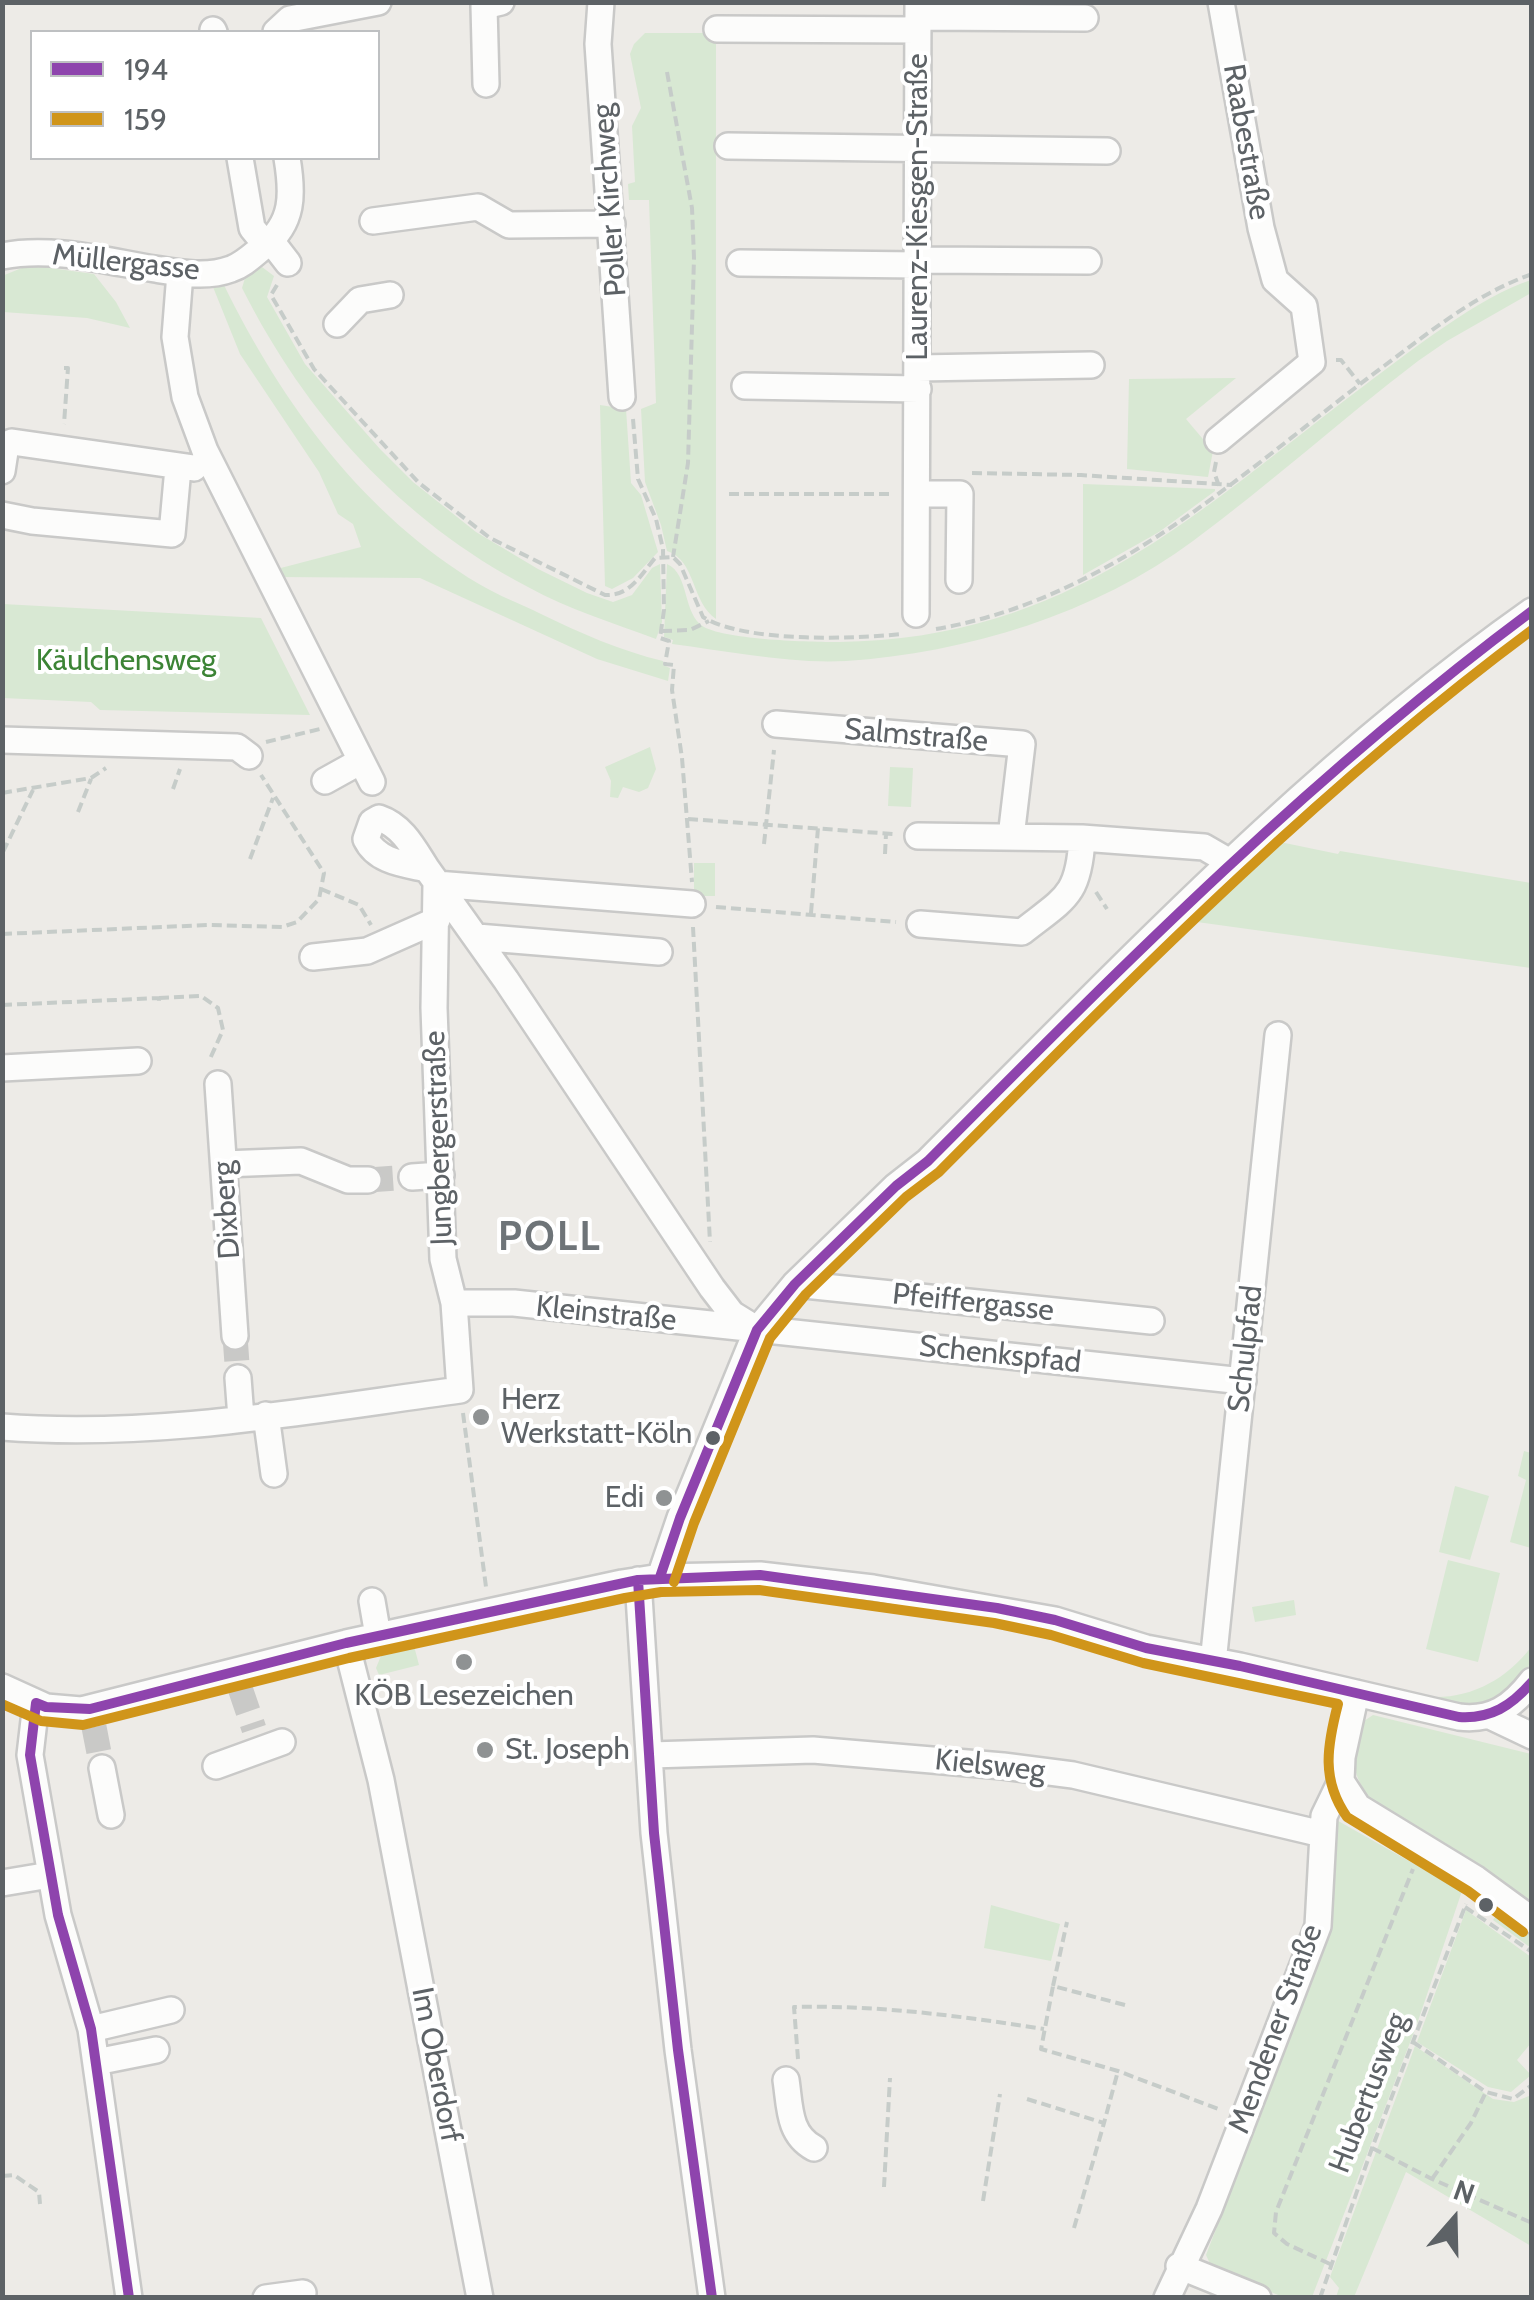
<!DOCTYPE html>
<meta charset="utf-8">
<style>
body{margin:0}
#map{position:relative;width:1534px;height:2300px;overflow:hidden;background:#edebe7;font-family:Cabin,sans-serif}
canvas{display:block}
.frame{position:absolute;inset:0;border:5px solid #5d6266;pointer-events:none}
.legend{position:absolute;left:30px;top:30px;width:350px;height:130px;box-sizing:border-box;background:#fff;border:2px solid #bec0c2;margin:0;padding:12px 18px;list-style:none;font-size:30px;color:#5d6266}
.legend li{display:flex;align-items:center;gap:20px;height:50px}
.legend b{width:50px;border:2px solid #bec0c2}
.north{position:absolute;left:1404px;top:2170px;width:100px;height:100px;-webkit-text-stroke:8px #fff;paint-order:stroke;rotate:20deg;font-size:28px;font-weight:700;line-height:40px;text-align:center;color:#5d6266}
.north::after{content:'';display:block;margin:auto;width:35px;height:45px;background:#5d6266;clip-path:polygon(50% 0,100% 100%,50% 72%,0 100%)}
</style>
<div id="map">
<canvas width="1534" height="2300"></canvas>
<div class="frame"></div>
<ul class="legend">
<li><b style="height:12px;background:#8e44ad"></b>194</li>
<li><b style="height:12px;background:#d0951a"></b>159</li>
</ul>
<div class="north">N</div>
</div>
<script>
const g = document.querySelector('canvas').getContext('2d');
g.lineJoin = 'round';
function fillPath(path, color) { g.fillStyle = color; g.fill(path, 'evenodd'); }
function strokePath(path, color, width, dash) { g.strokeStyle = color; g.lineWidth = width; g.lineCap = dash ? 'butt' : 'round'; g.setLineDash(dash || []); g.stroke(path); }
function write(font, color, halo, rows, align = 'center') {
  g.font = font + ' Cabin,sans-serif'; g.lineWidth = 8; g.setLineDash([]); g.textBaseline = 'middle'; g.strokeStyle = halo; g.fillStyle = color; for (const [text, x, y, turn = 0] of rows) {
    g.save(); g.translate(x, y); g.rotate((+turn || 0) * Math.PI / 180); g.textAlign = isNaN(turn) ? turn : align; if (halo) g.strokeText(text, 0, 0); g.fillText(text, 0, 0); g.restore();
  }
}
const green = new Path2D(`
 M645,33H716V619C691,602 696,560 667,551L661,525L645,482L641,409L656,403L649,200H629L628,184L635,182L632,126L641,108L630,54L634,44Z
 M29,265L94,274L116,302L130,328L87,318L3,312L2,276Z
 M262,267L274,276L267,297L305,364L380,449L413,482L476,532L538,569L587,593L613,602L632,595L652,568L660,564L662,622L656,639C613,623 568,609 528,587C400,520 306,415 242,288L245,278Z
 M1531,280V293L1447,341L1418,361C1342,419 1270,484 1193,541C1095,614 966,653 846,661C789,664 728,651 672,644L673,640L664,637L667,564C690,574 682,614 704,627C728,640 810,642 839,642C1070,639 1194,514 1365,385C1409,352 1480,296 1531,280Z
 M224,285C282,404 364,515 479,584C499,596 521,604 541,614C580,633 621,651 663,661V665L670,668L668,681L597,659L420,578L277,577V569L361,547L353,524L338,514L319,472L240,354L213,287Z
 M1236,378L1186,419L1213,451L1208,477L1127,469L1129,379Z
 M600,405L626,409L631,483L641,495L658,552L633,578L612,589L605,586Z
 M1083,484L1215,489V491L1159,532L1083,575Z
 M3,604L261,618L310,715L100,710L91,702L3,698Z
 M650,747L656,769L648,788L639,792L623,787L618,798L610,797L611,781L605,767Z
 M890,767L913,768L911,807L888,806Z
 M1280,842L1338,854L1340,851L1531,883V968L1197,922Z
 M694,863H715V896H694Z
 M1524,1451L1531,1453V1548L1510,1542L1526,1480L1518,1476Z
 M1455,1486L1489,1496L1470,1560L1439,1552Z
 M1448,1560L1500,1573L1478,1662L1426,1649Z
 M1294,1600L1296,1615L1255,1622L1252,1607Z
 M413,1642L419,1665L379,1675L376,1668L383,1651Z
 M1531,1647C1531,1685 1509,1692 1481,1710L1421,1696C1464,1702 1505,1682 1531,1647Z
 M1373,1715L1531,1754V1909L1373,1802C1349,1772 1352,1759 1361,1723Z
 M1333,1818L1462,1891L1416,2027L1312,2297H1283L1212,2268L1206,2255L1330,1931Z
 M991,1905L1060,1924L1051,1961L984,1948Z
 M1466,1910L1531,1957V2043L1517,2060L1531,2075L1511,2092L1488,2087L1417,2042Z
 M1499,1912L1531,1935V1948L1493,1920Z
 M1415,2046L1493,2099L1514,2102L1529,2096L1531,2098V2246L1406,2172L1354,2297H1336L1339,2288L1330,2277Z`);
const minorTunnel = new Path2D(`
 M368,1180L412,1177
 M235,1336L238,1378
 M240,1688L254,1729
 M94,1727L102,1768`);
const path = new Path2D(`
 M667,72L692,208L694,258L688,463L673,557
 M277,285L271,295L314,369L419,483L490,538L605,595C630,596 640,576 655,558L673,557L680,564L703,617C745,643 853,639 902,634
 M1336,360H1341L1360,384
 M64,368H68L64,424
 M633,419L638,479L656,519L663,549L664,610L660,638L669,641L665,664L674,665L672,690L682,758L692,882
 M1216,462L1214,472L1219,486
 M972,473L1081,475L1232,485
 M729,494H894
 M936,629C1115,598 1244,470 1384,366C1431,331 1476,294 1532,274
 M662,631L690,630L709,621
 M266,742L320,729
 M173,789L180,769
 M2,793L91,778L106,768
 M78,812L91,779
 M688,819L893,834
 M764,844L774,750
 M3,852L33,790
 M885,854L886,834
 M250,859L273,798
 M321,889L359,905L371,925
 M1096,892L1107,909
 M716,907L896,922
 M811,913L818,828
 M693,927L710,1242
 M2,934L208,925L282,927L297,922L319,899L324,873L261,775
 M159,998L201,996L218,1008L223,1030L209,1061
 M2,1005L159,998V1005
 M463,1413L486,1587
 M1465,1907L1532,1952
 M1053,1986L1067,1922
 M1125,2005L1053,1986L1041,2049L1118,2071L1221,2110
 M1413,2042L1486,2092L1513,2099L1532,2085
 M798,2059L794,2007C878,2005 961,2016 1044,2029
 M1027,2099L1104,2123L1118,2071
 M1372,2148L1432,2179L1532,2223
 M2,2176L14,2175L39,2192L40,2204
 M1432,2179L1471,2123L1485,2094
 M884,2187L890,2078
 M983,2201L1000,2094
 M1074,2228L1104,2123
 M1330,2264L1287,2244L1274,2233L1276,2212L1413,1869
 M1320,2298L1372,2148L1466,1904`);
const minor = new Path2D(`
 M601,2L598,44L622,397
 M918,17L1085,18
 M717,29L918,30
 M213,30L214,32
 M276,32L290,19L378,2
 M486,84L484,6L501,2
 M728,146L1107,151
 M240,158L252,228L266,245
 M373,221L478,207L509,225L612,224
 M271,241L288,263
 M2,256C52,246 106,261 155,269C180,273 207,278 231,269C243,265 253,255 263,247C294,223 293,194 287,158
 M918,260L1088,261
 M740,263L918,265
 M180,273L175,337L185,397L205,451L372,782
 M337,324L360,300L390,295
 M918,368L1091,365
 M745,386L918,389
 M1218,440L1312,362L1304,306L1275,280L1261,228L1221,2
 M2,471L6,445L12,442L194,468
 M919,494H960L959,580
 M2,515L32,521L172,534L178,468
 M916,614L918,2
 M776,724L1022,744L1011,837
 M2,740L237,747L249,756
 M325,781L361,761
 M918,836L1082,838L1204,847L1230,862
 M427,869C414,849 403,826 379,818L372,822L366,839C377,862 405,864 427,869L506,980L712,1288L732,1314L753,1327
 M436,884L692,904
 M920,924L1022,932C1065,898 1079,896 1082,838
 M477,937L659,952
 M313,957L367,951L437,920
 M2,1068L138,1061
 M218,1084L235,1336
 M224,1164L301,1161L348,1180H368
 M412,1177L441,1175
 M795,1284L1151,1321
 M454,1303H514L1243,1381
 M238,1378L241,1418
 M266,1415L274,1474
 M2,1427C156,1439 309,1410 460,1390L454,1303L443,1259L434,1008L436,884
 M660,1577L680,1518L757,1330L795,1284L896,1186L928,1161C1121,969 1308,769 1532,611
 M638,1580L654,1833L678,2050L712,2298
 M372,1601L378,1636
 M346,1643L381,1780L480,2298
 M1213,1663L1278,1035
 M2,1687L46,1707L81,1710L346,1643L622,1583L660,1577L760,1575L873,1588L1055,1620L1146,1648L1240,1666L1459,1717C1492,1721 1512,1707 1532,1681
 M36,1703L30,1755L58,1915L91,2029L129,2298
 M1490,1716L1532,1736
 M651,1755L813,1750L1003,1766L1073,1775L1322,1834
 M216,1766L282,1742
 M102,1768L111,1815
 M1341,1781L1358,1807L1476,1879L1532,1920
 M2,1883L50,1875
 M91,2029L171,2010
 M96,2062L156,2050
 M786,2080C790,2106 788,2134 814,2148
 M1179,2266L1258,2298
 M266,2298L303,2293
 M1167,2298L1209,2209L1318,1926L1324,1816L1341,1781L1342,1757L1356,1693`);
const bus1 = new Path2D(`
 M660,1577L680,1518L757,1330L795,1284L896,1186L928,1161C1123,965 1309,777 1532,611
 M638,1580L654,1833L678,2050L712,2298
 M129,2298L91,2029L58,1915L30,1755L36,1703L46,1707L90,1709L346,1643L638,1580L760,1575L997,1608L1055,1620L1146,1648L1240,1666L1459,1717C1491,1719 1511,1706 1532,1682`);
const bus2 = new Path2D(`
 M674,1582L694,1523L770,1338L806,1294L906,1197L939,1172C1128,982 1315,791 1532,630
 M2,1704L41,1721L83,1725L349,1658L625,1598L661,1592L759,1590L994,1623L1051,1635L1143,1663L1338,1704C1327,1746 1321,1780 1347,1817L1468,1891L1523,1932`);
const markers = [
 [481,1417,10,"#8f9293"],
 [713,1438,9,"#5d6266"],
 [664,1498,10,"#8f9293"],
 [464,1662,10,"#8f9293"],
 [485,1750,10,"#8f9293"],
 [1486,1905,9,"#5d6266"]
];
const streetNames = [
 ["Raabestraße",1246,142,80],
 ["Poller Kirchweg",610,200,-94],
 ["Laurenz-Kiesgen-Straße",918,207,-90],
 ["Müllergasse",126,263,6],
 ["Salmstraße",916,736,5],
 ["Jungbergerstraße",439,1138,-92],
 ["Dixberg",227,1210,-94],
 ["Pfeiffergasse",973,1303,6],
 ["Kleinstraße",606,1314,6],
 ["Schulpfad",1246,1349,-84],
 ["Schenkspfad",1000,1355,6],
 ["Kielsweg",990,1766,6],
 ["Mendener Straße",1276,2029,-70],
 ["Im Oberdorf",436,2065,79],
 ["Hubertusweg",1369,2093,-69]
];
const parkNames = [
 ["Käulchensweg",126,661]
];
const poiNames = [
 ["Herz",501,1400],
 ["Werkstatt-Köln",501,1434],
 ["Edi",644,1498,"right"],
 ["KÖB Lesezeichen",464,1696,"center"],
 ["St. Joseph",505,1750]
];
const districtNames = [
 ["POLL",550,1238]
];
fillPath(green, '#d8e8d3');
strokePath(minorTunnel, '#c9c9c7', 25, [25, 12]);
strokePath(minor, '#c9c9c8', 30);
strokePath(path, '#c6ccc9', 4, [10, 5]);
strokePath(minor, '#fcfcfb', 25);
strokePath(bus1, '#8e44ad', 10);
strokePath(bus2, '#d0951a', 10);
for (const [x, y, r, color] of markers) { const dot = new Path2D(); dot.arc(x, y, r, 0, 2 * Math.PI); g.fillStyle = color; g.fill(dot); strokePath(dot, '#fff', 4); }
write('30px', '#5d6266', '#fff', streetNames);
write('30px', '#3c8435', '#fff', parkNames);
write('30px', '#5d6266', '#fff', poiNames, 'left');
g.letterSpacing = '2.5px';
write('bold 40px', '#6e7478', '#fff', districtNames);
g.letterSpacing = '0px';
</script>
